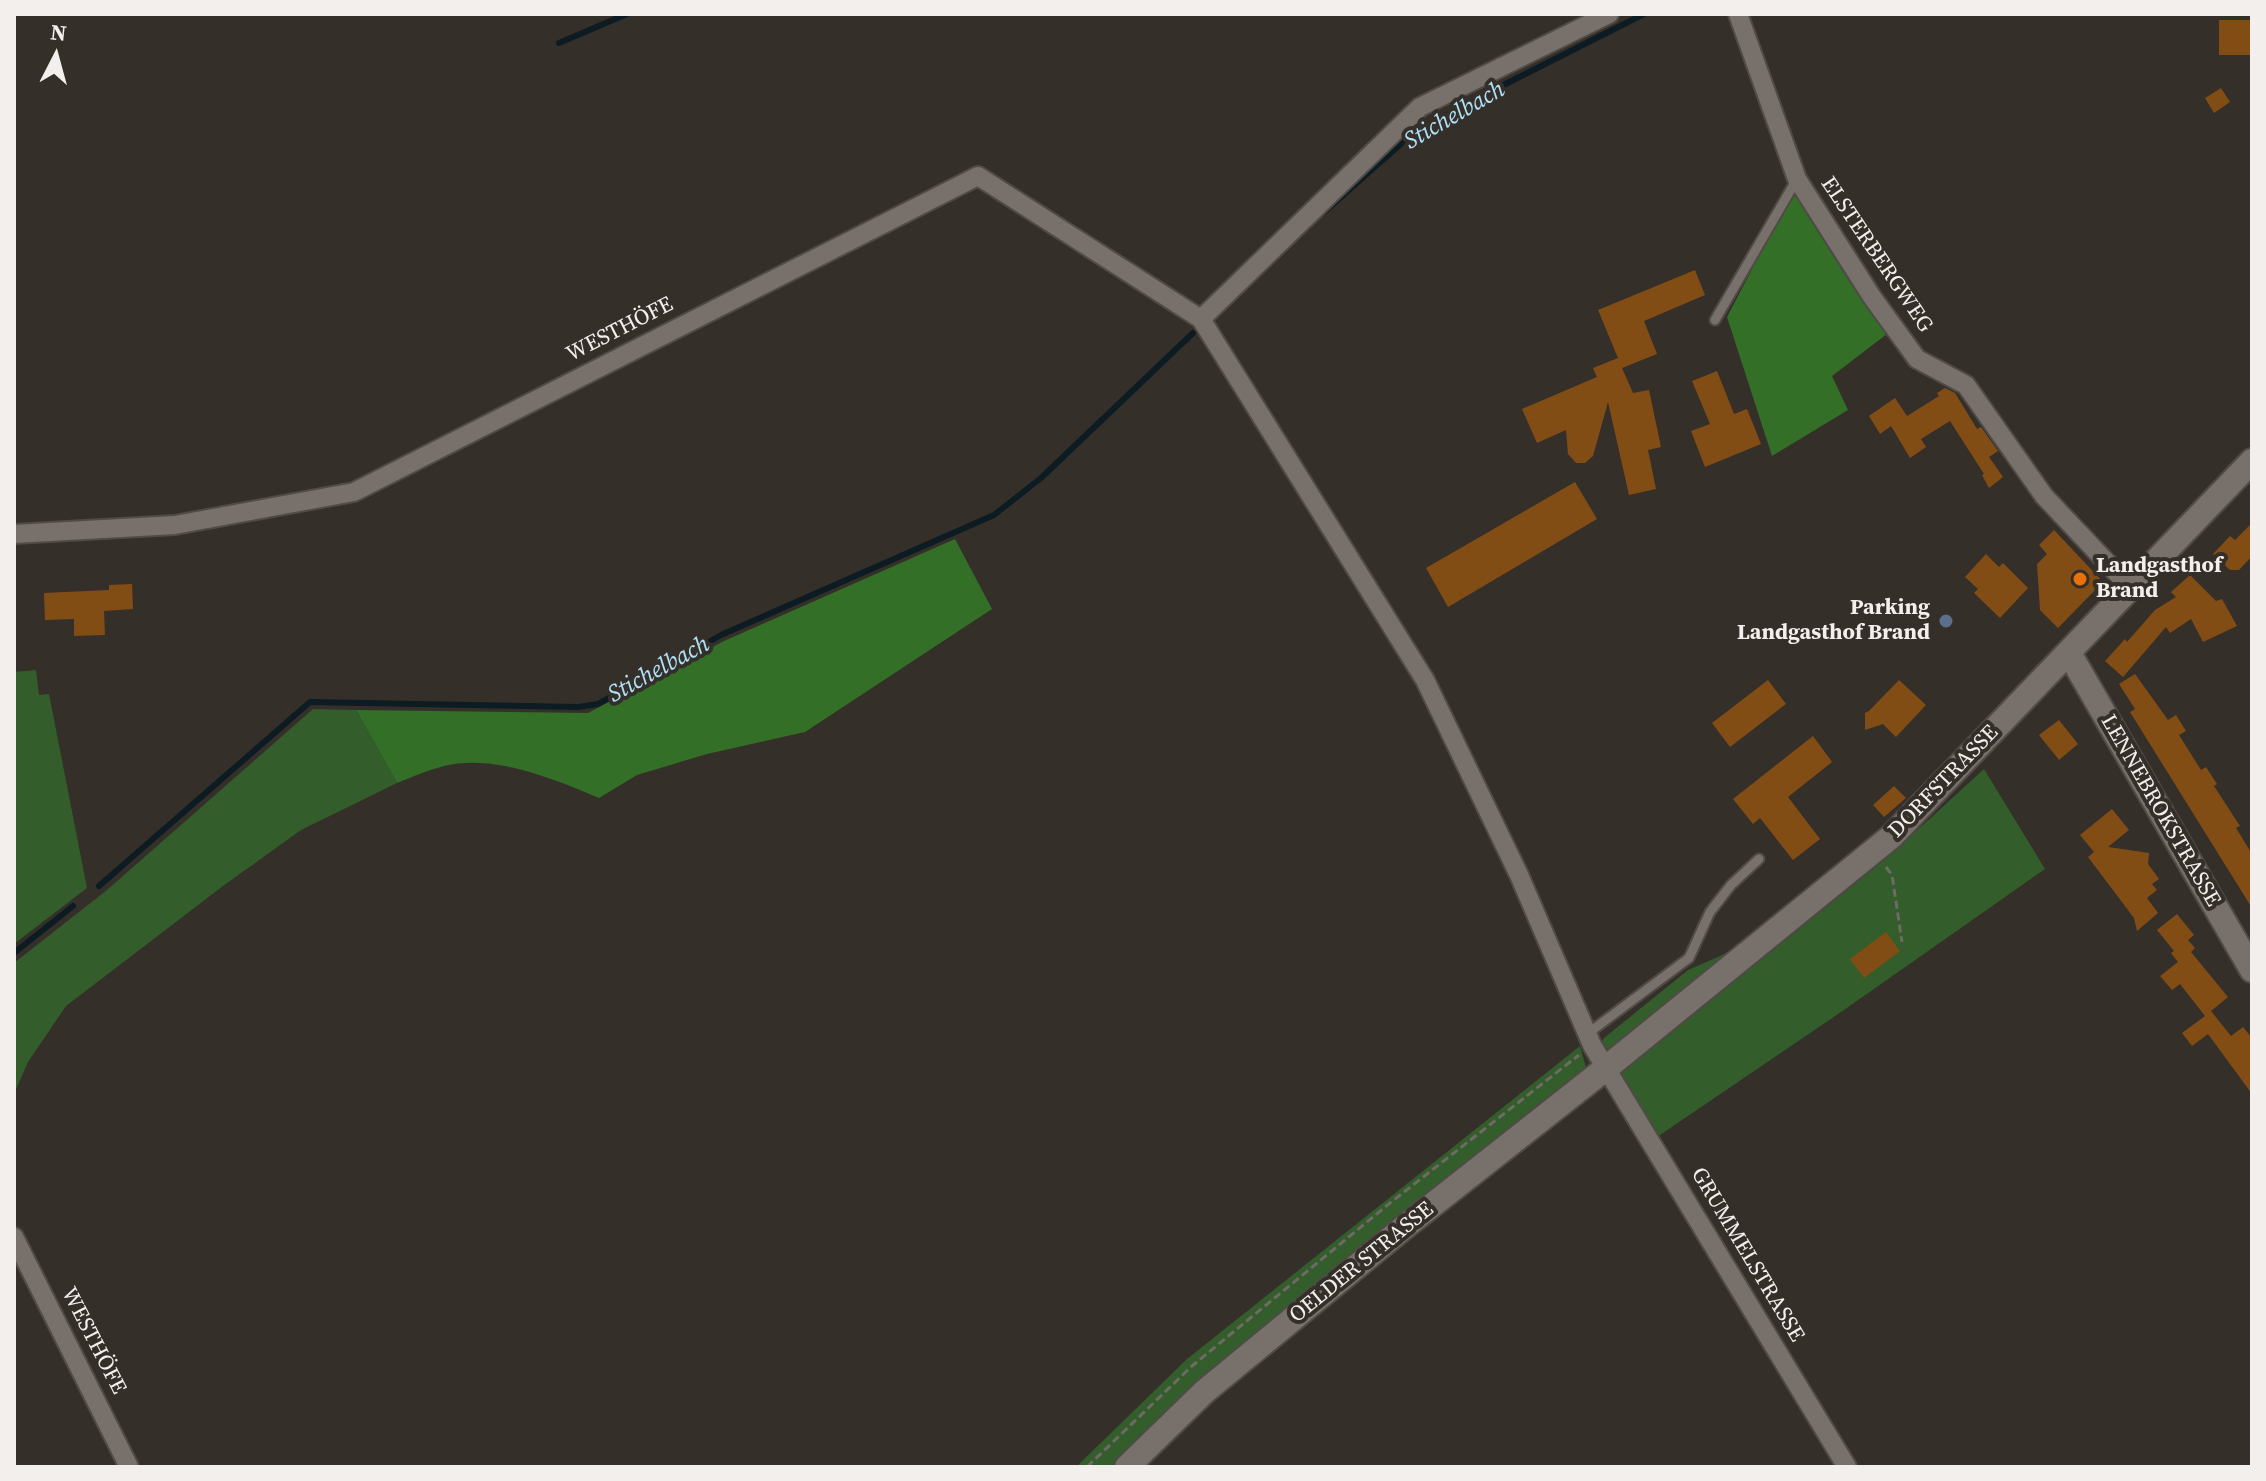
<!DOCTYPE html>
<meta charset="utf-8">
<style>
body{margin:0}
#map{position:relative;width:2266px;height:1481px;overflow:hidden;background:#352f2a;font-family:"Source Serif 4",serif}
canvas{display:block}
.frame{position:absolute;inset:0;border:16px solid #f3efec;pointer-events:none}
.north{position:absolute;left:16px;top:16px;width:80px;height:80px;-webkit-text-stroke:6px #352f2a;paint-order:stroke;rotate:6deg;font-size:22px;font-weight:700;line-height:32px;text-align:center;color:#f3efec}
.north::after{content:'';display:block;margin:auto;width:28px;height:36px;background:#f3efec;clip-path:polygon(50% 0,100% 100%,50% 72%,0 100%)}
</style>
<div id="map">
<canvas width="2266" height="1481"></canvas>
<div class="frame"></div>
<div class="north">N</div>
</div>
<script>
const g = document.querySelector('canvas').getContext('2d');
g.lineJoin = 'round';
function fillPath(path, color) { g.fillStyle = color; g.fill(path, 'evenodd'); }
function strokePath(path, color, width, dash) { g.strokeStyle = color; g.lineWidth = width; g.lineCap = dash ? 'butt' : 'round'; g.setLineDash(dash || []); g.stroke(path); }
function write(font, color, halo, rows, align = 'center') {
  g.font = font + ' "Source Serif 4",serif'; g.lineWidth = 8; g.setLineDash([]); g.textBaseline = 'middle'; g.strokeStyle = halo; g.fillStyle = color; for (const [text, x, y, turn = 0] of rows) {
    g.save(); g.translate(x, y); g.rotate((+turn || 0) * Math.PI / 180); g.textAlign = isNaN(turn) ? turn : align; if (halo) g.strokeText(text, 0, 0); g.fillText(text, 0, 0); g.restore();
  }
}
const green = new Path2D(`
 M36,670L39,695L49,694L87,888L14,944V672Z
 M313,709L356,710L397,783L301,830L223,886L66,1006L28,1062L14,1094V963L107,890Z
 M1984,769L2045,869L1844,1010L1657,1137L1619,1075L1888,857Z
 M1743,946L1609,1052H1603L1599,1047L1604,1038L1688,970Z
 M1580,1046L1587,1071L1116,1467H1076L1187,1359Z`);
const forest = new Path2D(`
 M1796,185L1887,334L1832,376L1848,410L1772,456L1727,317Z
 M955,539L992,609L805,732L707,754L637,775L599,798C553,779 495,754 444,766C428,770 412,777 397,783L356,710L588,713L724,641Z`);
const stream = new Path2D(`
 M559,43L627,14
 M1324,212L1411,135L1466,104L1644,14
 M99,886L310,702L578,707L598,704L721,635L994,515L1041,478L1193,333
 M14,953L73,906`);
const building = new Path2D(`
 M2219,20H2252V55H2219Z
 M2221,88L2230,102L2214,113L2205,98Z
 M1695,270L1705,295L1644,321L1657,354L1622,368L1633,393L1649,390L1661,447L1648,450L1656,489L1629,495L1608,402L1593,456L1585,463H1576L1568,454L1566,430L1537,443L1522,409L1597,377L1593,368L1618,358L1598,310Z
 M1717,371L1734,414L1747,409L1761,444L1705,467L1691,431L1710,424L1692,381Z
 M1945,388L1955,393L1977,429L1981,427L1998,451L1989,457L2003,477L1989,488L1982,475L1984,474L1950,421L1921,439L1926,447L1910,458L1891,426L1880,434L1869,416L1895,398L1907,416L1939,396L1937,393Z
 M1575,482L1597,519L1448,607L1426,568Z
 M2252,523V556L2239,570H2230L2213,554L2230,536L2235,540Z
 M2054,530L2103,582L2058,628L2040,610L2037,564L2047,554L2039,545Z
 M1986,554L1999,567L2003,563L2028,588L2000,618L1974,593L1978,589L1965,577Z
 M2190,575L2216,601L2222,599L2237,626L2203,642L2191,619L2170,633L2166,627L2123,677L2105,661L2125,639L2127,642L2155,610L2176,597L2171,592Z
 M132,584L133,609L104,611L105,635L74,636V619L45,620L44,593L109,590V585Z
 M2135,674L2168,720L2176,715L2186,731L2179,735L2201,770L2206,767L2217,784L2214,786L2240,826L2236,828L2252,854V908L2130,712L2135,709L2119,684Z
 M1768,680L1786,704L1730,747L1712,723Z
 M1899,680L1926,705L1896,737L1883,724L1865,730V713L1869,711Z
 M2059,720L2078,744L2059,760L2039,735Z
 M1813,736L1832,762L1788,797L1820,839L1793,860L1760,818L1753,824L1733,799Z
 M1894,786L1906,798L1884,817L1873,805Z
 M2112,809L2129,830L2108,847L2149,853L2148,864L2159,879L2152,884L2157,890L2147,898L2158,913L2137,931L2134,918L2088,857L2094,852L2080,835Z
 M2177,914L2194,935L2188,940L2195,948L2191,952L2228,997L2211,1011L2231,1036L2243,1027L2252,1038V1094L2208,1034L2192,1046L2182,1033L2205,1016L2180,984L2172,990L2160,976L2178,962L2171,953L2174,951L2157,930Z
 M1886,932L1900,951L1864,978L1850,959Z`);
const path = new Path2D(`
 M1886,867L1892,875L1902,942
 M1087,1467L1192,1366L1390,1203L1579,1055`);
const lane = new Path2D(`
 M1715,320L1797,179
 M1587,1034L1689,958L1710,912L1731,885L1759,859`);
const street = new Path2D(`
 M1738,14L1797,179L1872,297L1917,359L1966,385L2044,496L2131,588
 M1201,319L1420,107L1609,14
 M14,534L175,525L354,492L978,176L1201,319L1425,680L1519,875L1592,1045L1847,1467
 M14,1237L129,1467`);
const secondary = new Path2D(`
 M2069,653L2252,970
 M1127,1467L1204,1392L1402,1229L1605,1069L1892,836L2252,461`);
const markers = [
 [2080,579,8,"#e8710a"],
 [1946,621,8,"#5c6f8a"]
];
const streetNames = [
 ["ELSTERBERGWEG",1876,255,56],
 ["WESTHÖFE",620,330,-27],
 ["DORFSTRASSE",1944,782,-46],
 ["LENNEBROKSTRASSE",2160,811,60],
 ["GRUMMELSTRASSE",1747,1255,59],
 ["OELDER STRASSE",1362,1263,-39],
 ["WESTHÖFE",93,1341,63]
];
const poiNames = [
 ["Landgasthof",2096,566],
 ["Brand",2096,591],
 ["Parking",1930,608,"right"],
 ["Landgasthof Brand",1930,633,"right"]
];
const waterNames = [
 ["Stichelbach",1455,116,-30],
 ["Stichelbach",659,670,-29]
];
fillPath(green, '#335d2b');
fillPath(forest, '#336f27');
strokePath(stream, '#0d1c23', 6);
fillPath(building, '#824d15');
strokePath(lane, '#504b47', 13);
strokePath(street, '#504b47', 22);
strokePath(secondary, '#504b47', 28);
strokePath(path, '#6f6a66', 3, [8, 4]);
strokePath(lane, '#78716b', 9);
strokePath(street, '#78716b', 18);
strokePath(secondary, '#78716b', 24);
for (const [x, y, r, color] of markers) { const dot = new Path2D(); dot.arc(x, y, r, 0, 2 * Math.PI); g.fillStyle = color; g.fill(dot); strokePath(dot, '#352f2a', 3); }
write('22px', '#f3efec', '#352f2a', streetNames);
write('bold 22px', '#f3efec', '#352f2a', poiNames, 'left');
write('italic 24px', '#b1e2fa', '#352f2a', waterNames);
</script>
